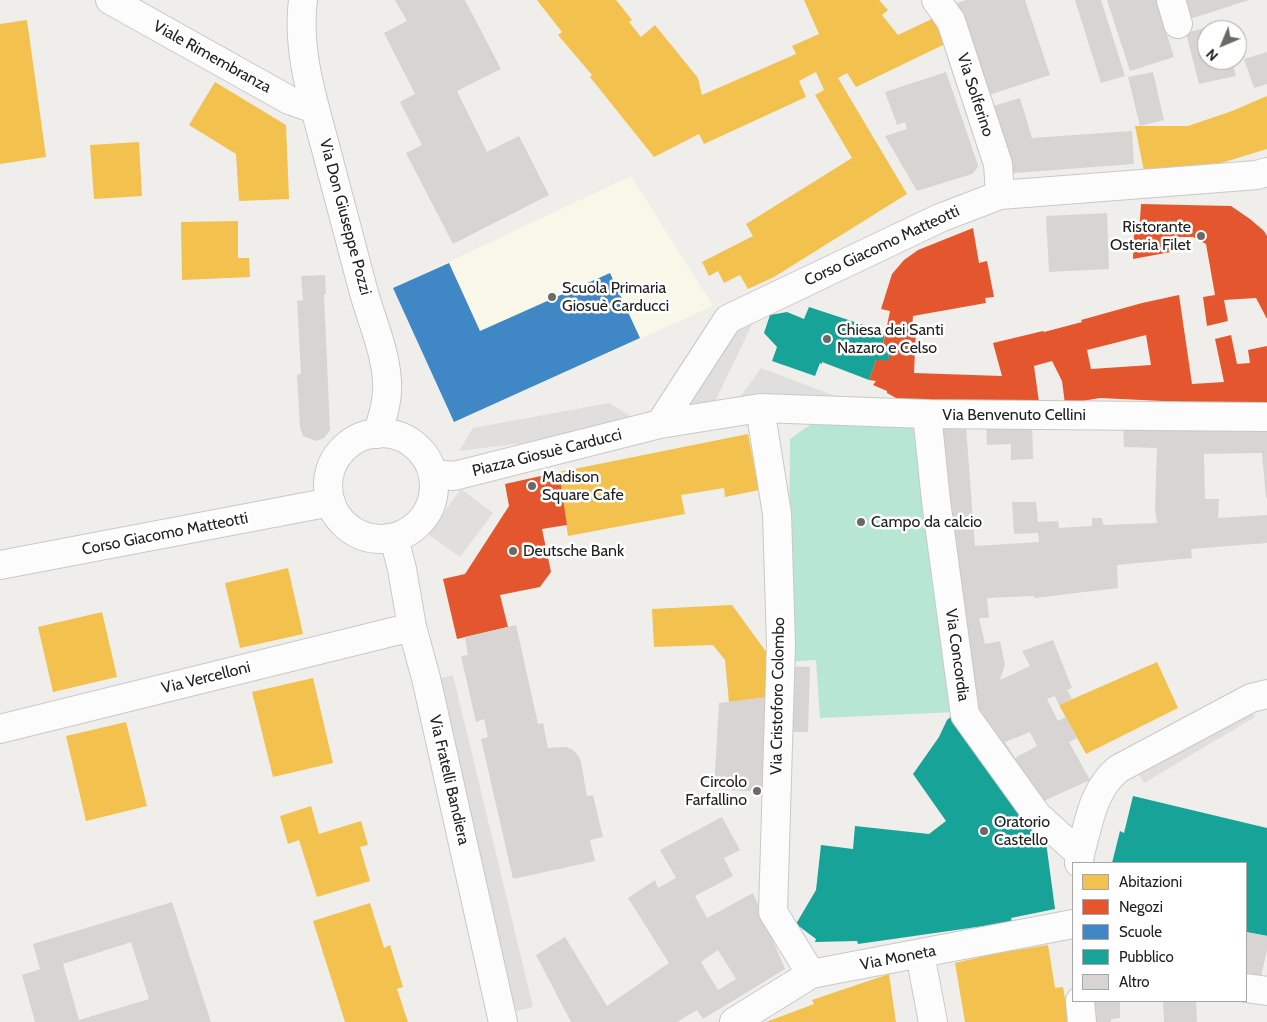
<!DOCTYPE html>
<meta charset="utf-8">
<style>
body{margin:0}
#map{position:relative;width:1267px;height:1022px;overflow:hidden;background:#f0eeeb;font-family:Cabin,sans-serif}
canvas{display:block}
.legend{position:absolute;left:1072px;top:862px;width:175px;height:140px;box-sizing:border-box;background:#fff;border:1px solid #a7a7a7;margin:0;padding:6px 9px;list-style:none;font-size:15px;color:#222}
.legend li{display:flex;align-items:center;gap:10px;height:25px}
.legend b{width:25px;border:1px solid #a7a7a7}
.north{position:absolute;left:1197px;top:20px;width:50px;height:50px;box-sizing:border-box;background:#fff;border:1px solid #a7a7a7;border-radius:50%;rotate:225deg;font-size:14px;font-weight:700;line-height:20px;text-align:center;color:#222}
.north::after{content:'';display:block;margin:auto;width:18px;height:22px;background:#6a6968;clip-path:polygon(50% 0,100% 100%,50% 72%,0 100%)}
</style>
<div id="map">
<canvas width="1267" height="1022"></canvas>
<ul class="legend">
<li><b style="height:14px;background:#f2c14e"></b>Abitazioni</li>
<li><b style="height:14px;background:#e4572e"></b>Negozi</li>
<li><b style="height:14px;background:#3f88c5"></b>Scuole</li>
<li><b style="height:14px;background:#17a398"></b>Pubblico</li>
<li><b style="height:14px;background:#d7d4d2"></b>Altro</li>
</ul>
<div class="north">N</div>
</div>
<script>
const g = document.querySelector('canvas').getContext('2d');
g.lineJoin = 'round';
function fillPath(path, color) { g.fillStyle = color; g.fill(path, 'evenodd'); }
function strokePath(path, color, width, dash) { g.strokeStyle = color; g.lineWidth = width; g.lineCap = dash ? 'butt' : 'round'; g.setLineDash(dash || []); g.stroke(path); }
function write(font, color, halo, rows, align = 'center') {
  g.font = font + ' Cabin,sans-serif'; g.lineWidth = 5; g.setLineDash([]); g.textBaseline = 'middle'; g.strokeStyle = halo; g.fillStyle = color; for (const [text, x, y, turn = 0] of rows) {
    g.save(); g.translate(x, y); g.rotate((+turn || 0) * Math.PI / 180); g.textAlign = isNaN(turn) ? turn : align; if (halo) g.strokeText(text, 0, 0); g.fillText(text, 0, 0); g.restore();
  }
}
const education = new Path2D(`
 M631,176L713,306L454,422L393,288Z`);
const pitch = new Path2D(`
 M821,417L922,419L956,712L820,718L816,660L788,662L790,439Z`);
const parking = new Path2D(`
 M757,314L712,408L687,411L733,325Z
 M761,368L843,399L738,400Z
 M609,403L629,415V421L530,442L459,451L473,428Z
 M461,489L493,513L460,557L428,534Z
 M453,675L533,1007L509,1013L462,819L472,816L454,742L432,680Z
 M1249,707L1255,717L1144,783L1138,773Z`);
const homes = new Path2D(`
 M537,0H616L632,20L629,22L641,37L655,25L698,78L702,95L796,54L792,46L819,34L804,0H879L888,10L882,15L898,35L936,17L945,44L856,87L847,73L838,78L907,194L774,277L748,289L740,275L724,283L718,271L709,276L702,262L753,236L746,224L852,158L815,95L824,90L816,72L799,81L806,97L704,144L699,134L654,157L590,77L592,75L558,35L562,32Z
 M27,20L46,157L0,164V24Z
 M215,82L286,125L289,199L239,201L236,154L189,125Z
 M1267,96V149L1218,164L1144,171L1135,126H1188L1232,111Z
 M139,142L142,196L94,199L90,145Z
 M238,221V258H249L250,277L182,280L181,222Z
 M748,434L759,490L725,497L724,488L681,495L685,514L568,536L559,472Z
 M288,568L303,634L240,648L225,583Z
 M732,605L770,657L769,697L729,702L725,660L713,645L654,647L652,609Z
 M102,612L117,677L53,692L38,627Z
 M1157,662L1178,708L1086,754L1059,705Z
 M313,678L333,763L273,777L252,692Z
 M126,722L147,806L86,821L66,736Z
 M311,806L319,834L361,821L368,845L360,847L370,881L317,897L299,840L288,844L280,816Z
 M370,903L384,948L390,945L398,971L403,987L397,989L408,1022H345L313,921Z
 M1048,945L1055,988L1063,987L1069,1022H965L955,963L993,954Z
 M889,974L896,1022H766L814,1004L812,1000Z`);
const shops = new Path2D(`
 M1141,204L1231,206L1250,219L1264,231L1267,236V319L1256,298L1224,300L1228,321L1207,326L1203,297L1215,295L1206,244L1193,237H1173L1171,252L1133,259L1134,234H1139Z
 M973,228L979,263L987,261L994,297L985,298L986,303L913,316L912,330H916L914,373L1002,376L993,343L1043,331L1044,332L1082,322L1081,320L1142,303L1179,295L1192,384L1224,382L1215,339L1231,335L1237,364L1250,363L1248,350L1267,346V406L1100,398L1065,404L1062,381L1052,361L1034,366L1040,409L903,402L887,393V391L873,385L876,381L869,380L876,360H889L888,345H883L890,311L881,309L892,274L904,260L918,250ZM1146,335L1151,365L1091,369L1087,350Z
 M559,472L567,525L542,529L551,572L540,587L500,595L508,627L457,639L443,579L465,574L509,506L505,484Z`);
const schools = new Path2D(`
 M449,263L480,331L610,273L640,338L454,422L393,288Z`);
const public = new Path2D(`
 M809,307L885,332L883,345H888L889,360H876L869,380L822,362V364L820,363L815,376L772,361L777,347L764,333L770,315L787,312L804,319Z
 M953,715L1035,828L1036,842H1046L1055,909L1011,918L1012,922L858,944L857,941L815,942L816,939L796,924L816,890L821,845L853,849L855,826L929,834L946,821L913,774L939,737L947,720Z
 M1133,796L1267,828V936L1246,932V863H1112L1120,831L1124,833Z`);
const building = new Path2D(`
 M395,0H465L501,69L457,91L487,152L519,136L549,195L453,244L406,153L422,145L400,102L415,94L384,33L407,21Z
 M966,0H1025L1050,75L986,96L955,4Z
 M1075,0H1101L1125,76L1101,83Z
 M1107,0H1156L1174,57L1130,71Z
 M1181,0H1249L1187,20Z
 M1223,23L1225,30H1207V60H1232L1236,76L1199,84L1186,33Z
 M1267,52V84L1254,88L1244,59Z
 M946,72L978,165L977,168L972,174L917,191L885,136L907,129L905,122L897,125L885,92Z
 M1153,72L1164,120L1140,126L1128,77Z
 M1020,98L1032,138L1132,131L1134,164L1014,173L1008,168L990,107Z
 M1107,213L1109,269L1049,272L1046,216Z
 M325,275L326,294H324L330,430L324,438L316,441L303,436L300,427L297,375L301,374L297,301L303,300L301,276Z
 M986,421L1032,422L1033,459L1011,460V444L987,445Z
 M1123,421L1267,423V498H1266L1262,453L1204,454L1205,499H1219L1218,518L1267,515V543L1191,549L1192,558L1117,565L1118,588L1035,598L1034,596L987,598L989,618H979L985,644L1000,641L1005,664L1000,680L1030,666L1022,651L1053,640L1072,688L1067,690L1072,699L1059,705L1055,696L1047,699L1058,721L1066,717L1077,738L1069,742L1090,780L1035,805L993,746L969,691L934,426L966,427L975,546L1039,542L1038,533L1014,534L1012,502H1036L1038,522L1058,521L1059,528L1092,526V518H1102L1103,525L1157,523L1155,508L1157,448L1124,447ZM1030,732L1037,746L1015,758L1005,742Z
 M516,625L538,724L543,723L548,748L566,747L573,750L578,755L581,762L587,796L593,795L603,837L590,840L595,861L513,879L481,739L488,737L484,719L476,722L461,656L468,655L465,637Z
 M784,666L810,667L808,732H786Z
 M769,697L764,792L714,789L719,703Z
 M722,817L740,850L724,858L733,876L695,896L707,918L753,893L785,969L703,1019L697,1010L677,1022H571L536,955L565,937L607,1006L669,963L628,898L655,880L658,888L676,878L660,850ZM718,950L736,979L718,990L701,962Z
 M172,902L211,1022H35L22,975L40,969L33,944ZM131,942L149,999L79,1020L63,964Z
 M1246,932L1267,936V950L1260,981L1246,979Z
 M1091,1001H1120V1018L1111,1019V1022H1092Z
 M1163,1001H1196L1197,1022H1164Z`);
const pedestrian = new Path2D(`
 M927,414L936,501L965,715L1037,815L1080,854
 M1246,988L1267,991`);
const minor = new Path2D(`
 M110,0L289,100L315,109
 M936,0L951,21L998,164L1000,195
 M1171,0L1178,24
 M760,408L777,514L781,644L773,912L811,974
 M660,424L728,319L940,218L1000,195L1257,175L1267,172
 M433,474L454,476L660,424L760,408L927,414L1267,417
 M394,538L402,569L412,627L426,678L503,1022
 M0,729L412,627
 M1079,863L1080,854C1089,823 1092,791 1118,769L1251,698L1267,694
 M920,954L933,1022
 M1080,1001L1082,1022
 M734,1022L811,974L1073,924`);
const tertiary = new Path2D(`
 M303,0C296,53 315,106 328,157C340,202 352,248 364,293C373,325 389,359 387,393C386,407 382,420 377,434
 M328 486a53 53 0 1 1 106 0a53 53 0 1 1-106 0Z
 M0,565L331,502`);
const markers = [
 [1201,236,5,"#6a6968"],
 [552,297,5,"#6a6968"],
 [827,339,5,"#6a6968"],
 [532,486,5,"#6a6968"],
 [861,522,5,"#6a6968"],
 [513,551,5,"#6a6968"],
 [757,791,5,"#6a6968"],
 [984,831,5,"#6a6968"]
];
const streetNames = [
 ["Viale Rimembranza",212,57,29],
 ["Via Solferino",975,95,72],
 ["Via Don Giuseppe Pozzi",345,217,75],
 ["Corso Giacomo Matteotti",882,246,-25],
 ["Via Benvenuto Cellini",1014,415],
 ["Piazza Giosuè Carducci",547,453,-14],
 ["Corso Giacomo Matteotti",165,534,-11],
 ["Via Concordia",957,655,82],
 ["Via Vercelloni",206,678,-14],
 ["Via Cristoforo Colombo",778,696,-89],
 ["Via Fratelli Bandiera",449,780,77],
 ["Via Moneta",898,958,-11]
];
const poiNames = [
 ["Ristorante",1191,227,"right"],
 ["Osteria Filet",1191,245,"right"],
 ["Scuola Primaria",562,288],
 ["Giosuè Carducci",562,306],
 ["Chiesa dei Santi",837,330],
 ["Nazaro e Celso",837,348],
 ["Madison",542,477],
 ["Square Cafe",542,495],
 ["Campo da calcio",871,522],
 ["Deutsche Bank",523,551],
 ["Circolo",747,782,"right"],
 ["Farfallino",747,800,"right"],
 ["Oratorio",994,822],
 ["Castello",994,840]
];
fillPath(education, '#f8f7e8');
fillPath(pitch, '#b7e6d2');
fillPath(parking, '#e0dfde');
fillPath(homes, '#f2c14e');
fillPath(shops, '#e4572e');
fillPath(schools, '#3f88c5');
fillPath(public, '#17a398');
fillPath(building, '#d7d4d2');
strokePath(pedestrian, '#c9c8c7', 30);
strokePath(minor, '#c9c8c7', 30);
strokePath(tertiary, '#c9c8c7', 30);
strokePath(pedestrian, '#fdfcfc', 28);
strokePath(minor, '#fdfcfc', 28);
strokePath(tertiary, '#fdfcfc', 28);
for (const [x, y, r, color] of markers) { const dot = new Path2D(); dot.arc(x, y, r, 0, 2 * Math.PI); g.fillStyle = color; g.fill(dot); strokePath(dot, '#fff', 2); }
write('16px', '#222', '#fff', streetNames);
write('16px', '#222', '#fff', poiNames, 'left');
</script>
